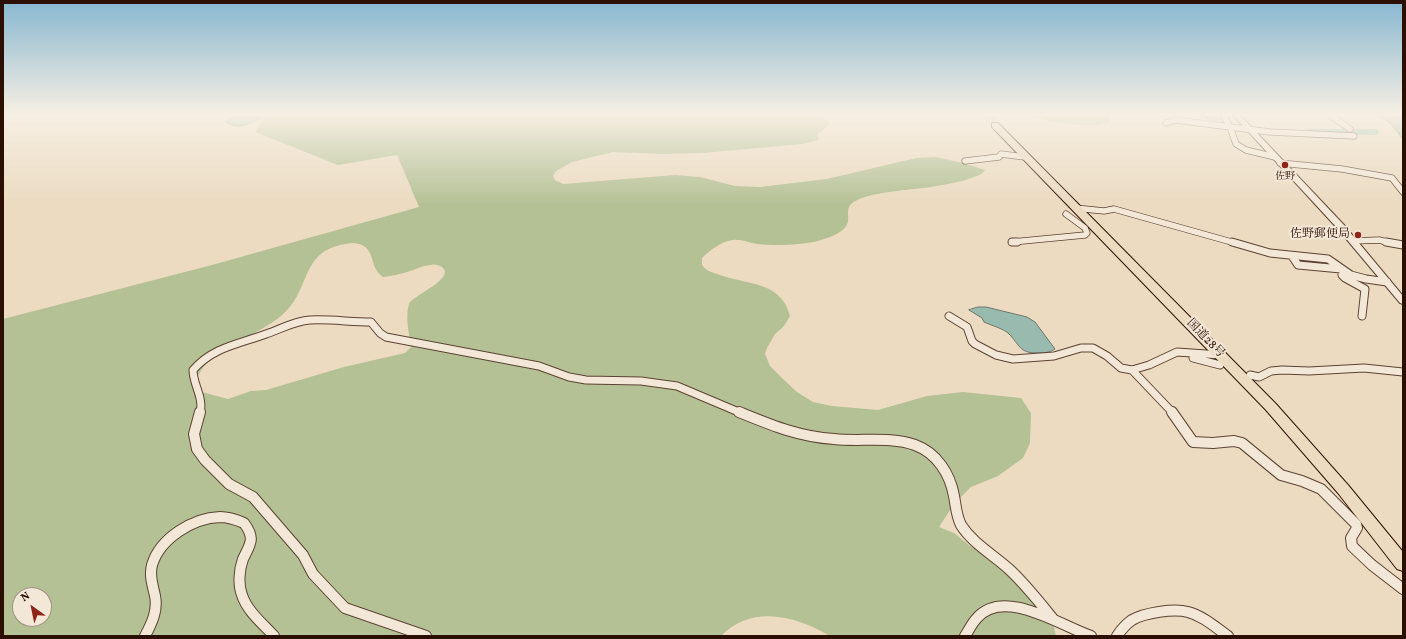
<!DOCTYPE html>
<meta charset="utf-8">
<style>
body{margin:0}
#map{position:relative;width:1406px;height:639px;overflow:hidden;background:#ecdbc1;font-family:Vollkorn,serif}
canvas{display:block}
.frame{position:absolute;inset:0;border:4px solid #2c0f03;pointer-events:none}
.north{position:absolute;left:12px;top:587px;width:40px;height:40px;box-sizing:border-box;background:#f3e8d7;border:1px solid #a39182;border-radius:50%;rotate:327deg;font-size:11px;font-weight:700;line-height:16px;text-align:center;color:#2c0f03}
.north::after{content:'';display:block;margin:auto;width:14px;height:18px;background:#8f2418;clip-path:polygon(50% 0,100% 100%,50% 72%,0 100%)}
</style>
<div id="map">
<canvas width="1406" height="639"></canvas>
<div class="frame"></div>
<div class="north">N</div>
</div>
<script>
const g = document.querySelector('canvas').getContext('2d');
g.lineJoin = 'round';
function fillPath(path, color) { g.fillStyle = color; g.fill(path, 'evenodd'); }
function strokePath(path, color, width, dash) { g.strokeStyle = color; g.lineWidth = width; g.lineCap = dash ? 'butt' : 'round'; g.setLineDash(dash || []); g.stroke(path); }
function write(font, color, halo, rows, align = 'center') {
  g.font = font + ' Vollkorn,"Noto Serif JP",serif'; g.lineWidth = 4; g.setLineDash([]); g.textBaseline = 'middle'; g.strokeStyle = halo; g.fillStyle = color; for (const [text, x, y, turn = 0] of rows) {
    g.save(); g.translate(x, y); g.rotate((+turn || 0) * Math.PI / 180); g.textAlign = isNaN(turn) ? turn : align; if (halo) g.strokeText(text, 0, 0); g.fillText(text, 0, 0); g.restore();
  }
}
const green = new Path2D(`
 M267,114H820L829,122V125L818,134L817,136L819,138L818,140L803,144L703,153L662,154L613,152L572,162L556,171L553,176L555,180L563,184L675,175L700,177L735,186L760,187L827,179L916,158L936,157L963,163L985,170C980,179 947,184 937,186C917,190 865,191 851,204C846,209 849,216 848,222C845,233 828,238 818,241C800,245 776,246 757,244C750,243 741,239 733,240C722,241 710,250 702,258V265C707,272 712,272 720,275C748,285 781,281 790,316L784,326L775,334L767,348L765,354L770,366L782,378L797,392L813,402L832,406L878,410L927,396L963,392L1021,398L1031,413L1030,443L1023,458L998,476L971,487L954,504L939,527L954,533L970,546L1002,564L1052,618L1056,636H830C796,616 752,604 721,636H3V319L212,265L419,207L397,155L338,165L255,132ZM354,243C378,246 367,266 383,277C392,276 402,274 410,271C417,269 424,265 431,265C434,264 439,265 442,267C456,279 413,295 409,304C405,317 409,334 411,347L405,353L344,367L266,390L251,391L228,399L198,391L195,384C204,349 255,338 281,316C314,289 297,247 354,243ZM20,595H44V619H20Z
 M1027,114H1112L1109,122C1093,130 1044,122 1027,114Z`);
const water = new Path2D(`
 M239,114L263,117C250,123 239,131 226,122Z
 M1377,114H1403V139L1391,124Z
 M978,307H986L1027,317L1035,322L1055,349C1049,353 1044,353 1037,353C1019,353 1020,345 1009,334C1005,329 990,325 984,322L982,318L969,310Z`);
const river = new Path2D(`
 M1199,114C1213,114 1226,121 1239,125L1240,127L1239,129C1230,131 1206,121 1199,114Z
 M1308,129H1376L1380,132L1376,135L1305,134L1304,132Z`);
const trunkTunnel = new Path2D(`
 M987,114L995,125`);
const minorFar2 = new Path2D(`
 M1223,114L1230,127L1236,144L1246,150L1275,157
 M1332,114L1330,115L1350,129
 M1166,123L1175,120L1270,132L1354,136
 M965,161L999,157L1001,154L1025,157
 M1280,163L1342,169L1392,178L1403,192
 M1075,208L1104,211L1114,209L1235,243
 M1352,241L1379,240L1391,243
 M1012,242L1085,235L1087,233L1085,228L1066,214`);
const minorFar1 = new Path2D(`
 M1012,242H1017
 M1232,242L1270,253L1328,259L1351,275L1366,279L1387,282
 M1386,242L1403,245
 M1292,256L1298,265L1341,269
 M1345,273L1342,275L1345,278L1365,289L1362,316
 M949,316L967,327L972,341L975,344L996,355L1013,359L1054,356L1081,348H1093L1107,356L1121,368L1132,370L1149,365L1177,352L1221,355
 M1193,358L1220,365
 M1132,370L1173,413
 M1250,375L1259,377L1271,371L1282,370L1309,371L1364,368L1403,372
 M200,413C204,397 193,385 193,370C213,347 239,344 266,334C281,329 294,321 310,320C330,319 351,322 371,322L380,333L386,337L539,366L569,377L586,380L641,381L677,386L741,413`);
const minor = new Path2D(`
 M200,412L194,434L197,449L205,460L229,484L253,497L303,555L313,574L345,608L426,636
 M739,412C771,425 799,437 834,439C861,442 890,436 915,445C937,453 950,474 954,496C956,506 956,515 961,525C973,544 994,555 1010,570C1026,585 1040,603 1054,620
 M1172,412L1193,442L1213,443L1234,441L1242,443L1281,475L1302,481L1321,489L1356,524L1357,528L1351,538L1352,546L1372,565L1403,589
 M145,636C152,623 158,610 155,596C153,586 149,576 152,565C160,538 193,518 220,517C229,517 237,520 244,523C256,539 250,544 243,559C239,570 238,585 242,595C247,611 263,624 274,636
 M965,636C969,630 972,623 977,618C1004,587 1061,626 1091,636
 M1117,636C1121,630 1126,624 1132,620C1144,613 1174,608 1188,612C1203,616 1215,627 1228,636`);
const tertiary = new Path2D(`
 M1232,114H1239L1344,225L1403,296V304L1400,303L1338,229Z`);
const trunk = new Path2D(`
 M992,123H998L1276,404L1348,485L1403,552V571L1397,569L1338,493L1266,410L992,127Z`);
const markers = [
 [1285,165,4,"#8f2418"],
 [1358,235,4,"#8f2418"]
];
const farPoinames = [
 ["佐野",1285,177]
];
const poiNames = [
 ["佐野郵便局",1350,235]
];
const streetNames = [
 ["国道28号",1205,339,46]
];
fillPath(green, '#b4c195');
fillPath(water, '#99bbaf');
strokePath(water, '#6d766a', 1);
fillPath(river, '#99bbaf');
strokePath(trunkTunnel, '#cfbca4', 9, [9, 4.5]);
strokePath(minorFar2, '#5c4232', 7);
strokePath(minorFar1, '#5c4232', 9);
strokePath(minor, '#5c4232', 12);
strokePath(tertiary, '#5c4232', 2);
strokePath(trunk, '#2c0f03', 2);
strokePath(minorFar2, '#f3e8d7', 5.5);
strokePath(minorFar1, '#f3e8d7', 7);
strokePath(minor, '#f3e8d7', 10);
fillPath(tertiary, '#f3e8d7');
fillPath(trunk, '#ecdbc1');
const sky = g.createLinearGradient(0, 0, 0, 204);
sky.addColorStop(0, '#88b7d1');
sky.addColorStop(0.56, '#f6efe3');
sky.addColorStop(1, '#f6efe300');
g.fillStyle = sky;
g.fillRect(0, 0, 1406, 204);
for (const [x, y, r, color] of markers) { const dot = new Path2D(); dot.arc(x, y, r, 0, 2 * Math.PI); g.fillStyle = color; g.fill(dot); strokePath(dot, '#f3e8d7', 1.5); }
write('10px', '#2c0f03', '#f3e8d7', farPoinames);
write('12px', '#2c0f03', '#f3e8d7', poiNames, 'right');
write('12px', '#2c0f03', '#f3e8d7', streetNames);
</script>
